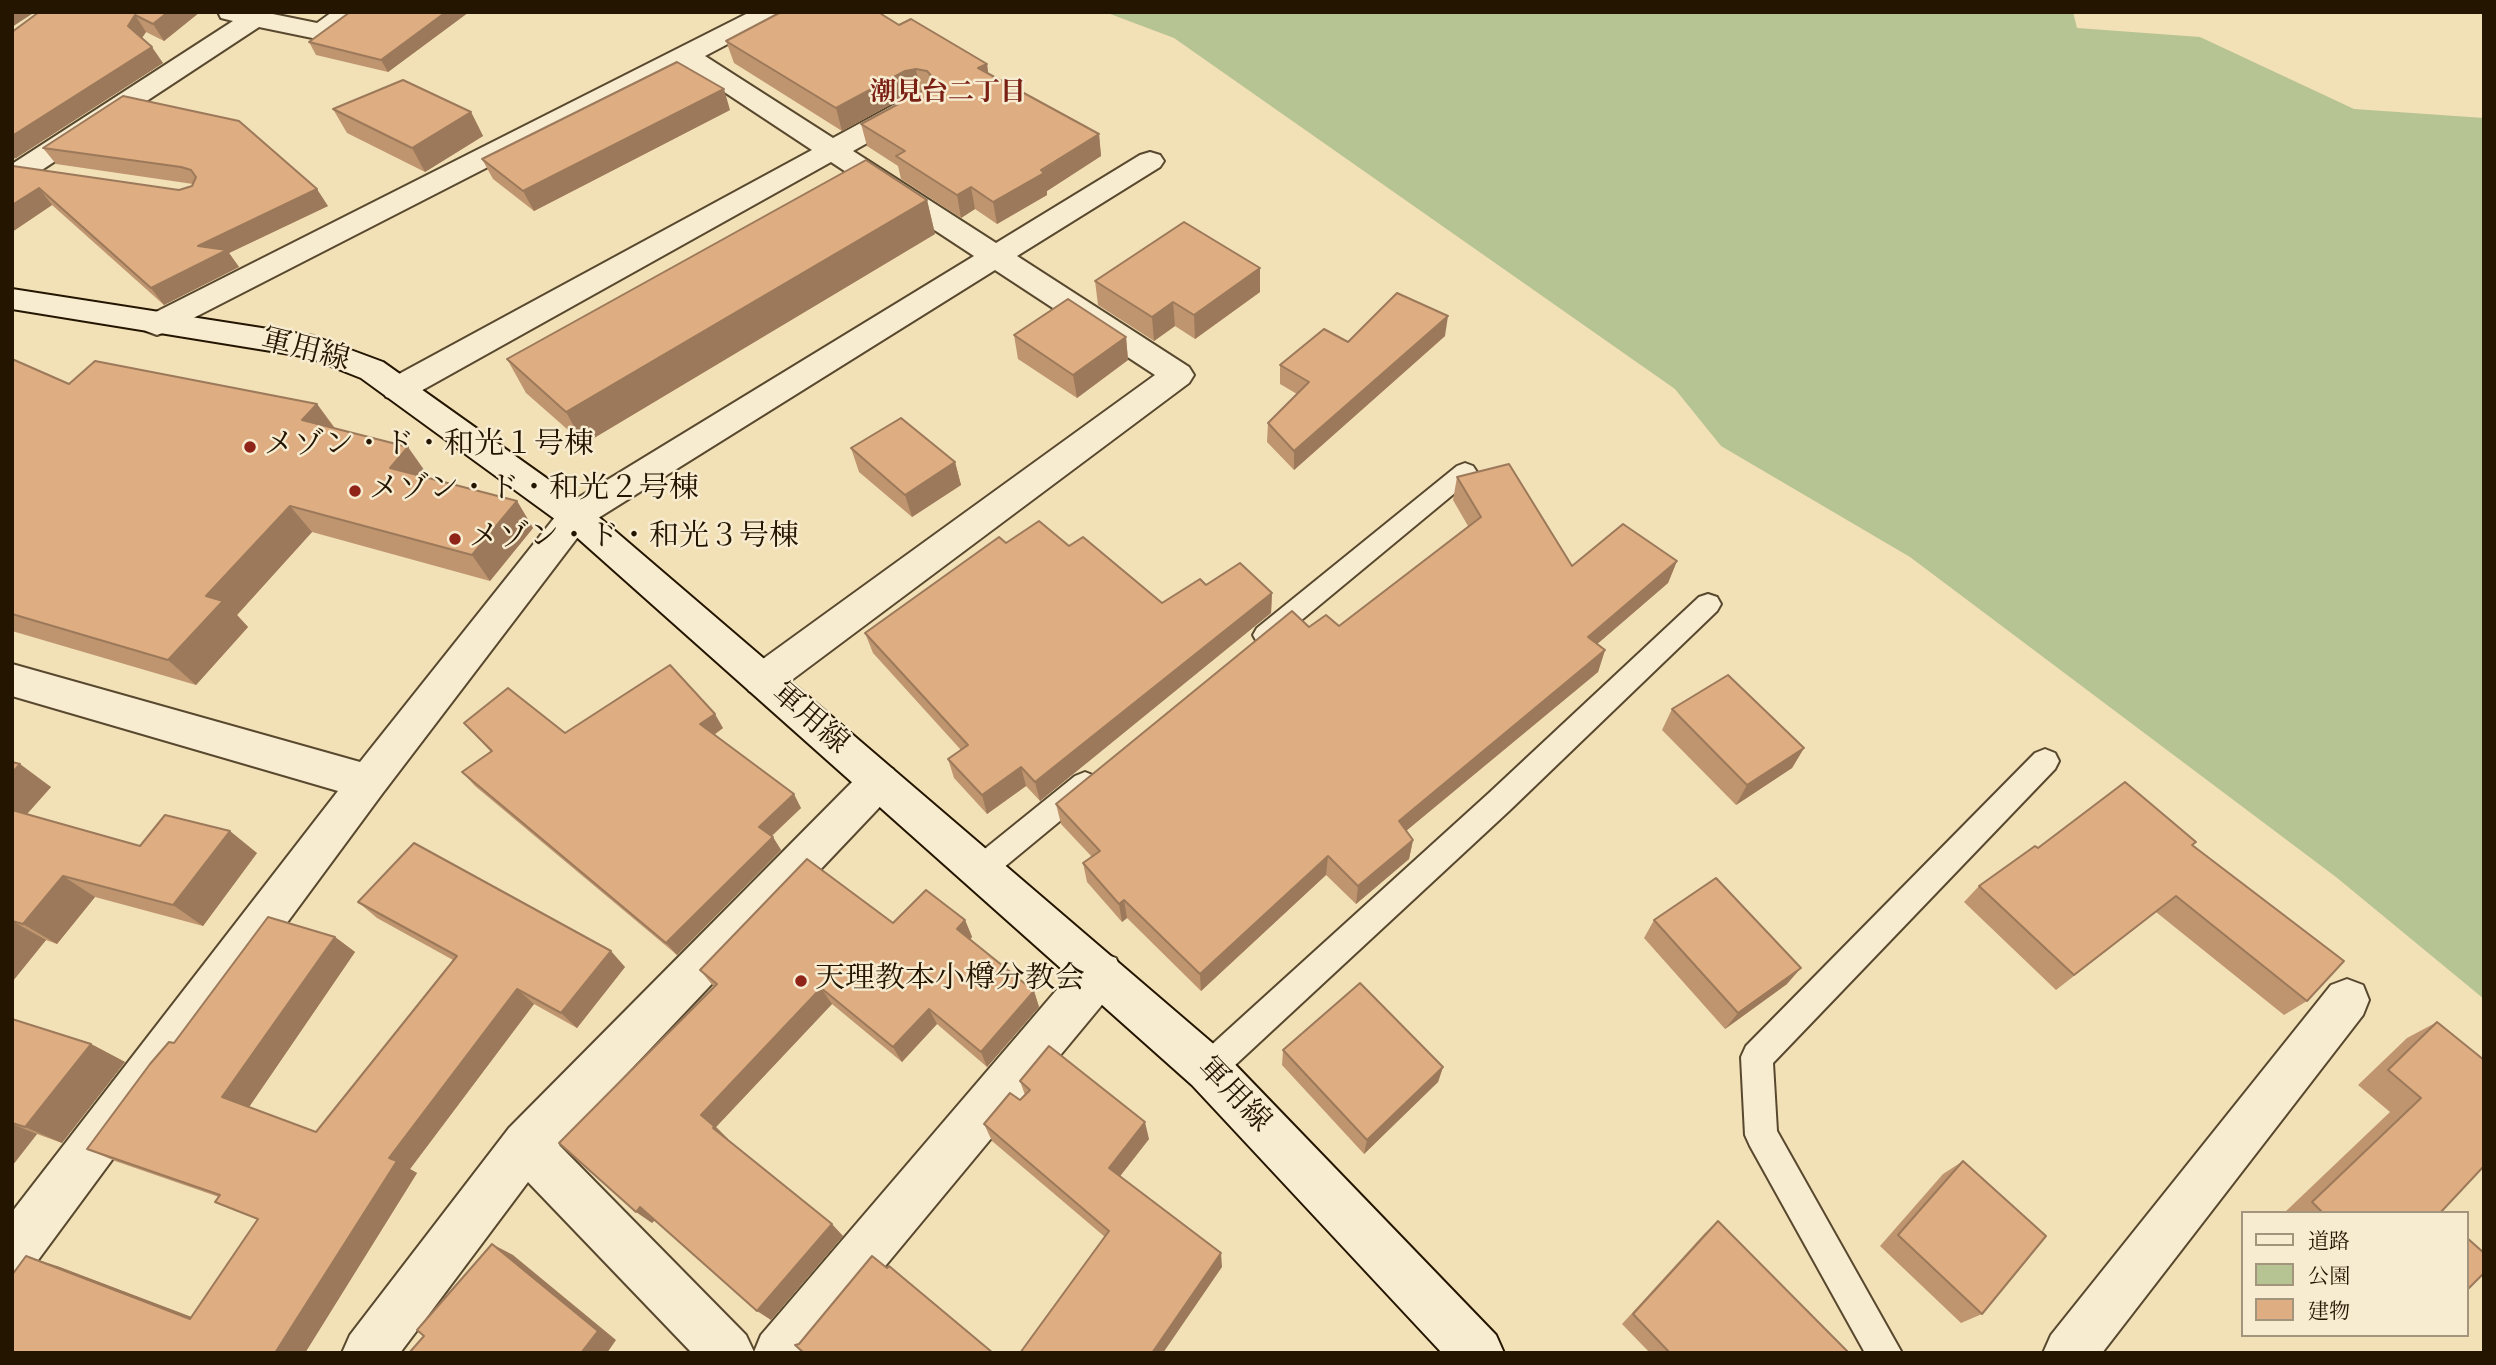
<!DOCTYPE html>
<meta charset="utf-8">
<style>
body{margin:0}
#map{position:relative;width:2496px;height:1365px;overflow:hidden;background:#f2e0b7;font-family:"IM FELL Double Pica","Noto Serif JP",serif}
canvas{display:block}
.frame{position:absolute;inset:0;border:14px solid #241500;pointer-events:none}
.legend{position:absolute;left:2241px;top:1211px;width:228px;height:126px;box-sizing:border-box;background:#f7ebd0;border:2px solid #a3957d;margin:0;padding:9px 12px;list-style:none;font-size:21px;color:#241500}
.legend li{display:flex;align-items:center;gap:14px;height:35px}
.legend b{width:35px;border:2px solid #a3957d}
</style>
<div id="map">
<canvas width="2496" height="1365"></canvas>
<div class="frame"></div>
<ul class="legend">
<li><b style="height:9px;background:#f7ebd0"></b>道路</li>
<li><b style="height:19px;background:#b6c392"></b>公園</li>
<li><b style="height:19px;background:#dead81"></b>建物</li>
</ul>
</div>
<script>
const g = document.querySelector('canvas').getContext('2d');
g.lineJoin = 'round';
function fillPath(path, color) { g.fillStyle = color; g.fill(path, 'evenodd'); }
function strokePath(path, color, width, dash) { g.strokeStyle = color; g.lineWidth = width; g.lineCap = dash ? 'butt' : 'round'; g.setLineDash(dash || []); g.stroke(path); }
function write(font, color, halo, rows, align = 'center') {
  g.font = font + ' "IM FELL Double Pica","Noto Serif JP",serif'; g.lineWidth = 5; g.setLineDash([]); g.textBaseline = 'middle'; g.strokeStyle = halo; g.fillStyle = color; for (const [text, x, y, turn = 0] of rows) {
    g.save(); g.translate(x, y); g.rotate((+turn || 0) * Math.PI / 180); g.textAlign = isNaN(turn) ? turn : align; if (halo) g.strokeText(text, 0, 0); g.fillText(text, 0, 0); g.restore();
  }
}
const green = new Path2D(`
 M1105,12H2073L2077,28L2200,37L2354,109L2484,118V999L2336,877L1910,557L1721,446L1675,389L1174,38Z`);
const lane = new Path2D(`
 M1465,463L1473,466L1477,472L1473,478L1275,642L1266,645L1257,642L1253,635L1257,628L1457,466Z
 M1708,594L1717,597L1721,604L1717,611L1509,811L1219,1080L1208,1084L1197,1080L1192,1069L1197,1058L1489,793L1699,597Z
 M2045,749L2055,753L2059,761L2055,769L1773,1063L1777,1131L1902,1353H1865L1750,1146L1745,1135L1741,1057L1746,1046L2035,753Z
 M1085,772L1095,776L1099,784L1095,792L991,878L981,882L971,878L967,869L971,860L1075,776Z`);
const street = new Path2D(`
 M263,12L317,23L332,12H362L331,37L322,40L259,27L22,183L12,186V164L233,21L221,18L218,12Z
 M750,12H783L779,17L705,56L833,138L899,102L909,100L919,102L923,108L919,114L853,151L996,243L1140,155L1150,152L1160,155L1164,161L1160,167L1017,256L1189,367L1194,375L1189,383L777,691L763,696L749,691L744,680L749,669L1155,375L995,270L587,525L382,794L30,1271L12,1278V1212L338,791L12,696V664L360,762L563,507L974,256L831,162L410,397L398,400L386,397L382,389L386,381L812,150L685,66L168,331L157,335L146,331L141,324L146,317Z
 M879,764L893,769L899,781L893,793L559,1145L746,1335L754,1352L761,1335L1084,958L1100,952L1116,958L1122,973L1116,988L813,1353H692L528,1182L400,1353H342L350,1335L509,1128L865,769Z
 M2347,979L2363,985L2369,1000L2363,1015L2102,1353H2043L2051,1335L2331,985Z`);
const secondary = new Path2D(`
 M12,289L313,336L383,362L587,507L1224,1053L1496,1335L1504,1353H1442L1192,1085L563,525L361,378L308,357L12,309Z`);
const wall = new Path2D(`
 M39,12H200L164,41L146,32L142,38L163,63L16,158L12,159V32Z
 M350,12H469L388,72L316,55L309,42Z
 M899,25L987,64L988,74L1099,134L1101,156L1047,191V195L997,224L975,209L961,218L901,179L898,166L867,146L861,124L921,92L910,94L842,131L734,63L726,41Z
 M123,96L328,206L229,253L239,267L164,305L52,205L12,232V166L179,190L192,186L193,184L56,164L43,148Z
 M333,109L471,112L483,136L425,172L347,133Z
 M730,110L534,211L493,179L482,159Z
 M927,200L935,234L584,444L526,393L507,359Z
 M1095,281L1260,292L1195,339L1175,326L1154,341L1098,305Z
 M1014,335L1126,337L1128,360L1077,398L1018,359Z
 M1445,336L1294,470L1267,442L1268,423L1297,394L1280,384V365L1348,342Z
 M12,359L69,384L317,404L335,428L427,474L425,477L517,501L533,528L490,581L312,532L237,615L248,627L196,685L12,631Z
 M851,448L955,462L961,485L912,517L859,472Z
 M1457,477L1572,566L1677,561L1668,583L1597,644L1605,650L1598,672L1406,831L1413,840L1409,859L1356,904L1326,875L1201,991L1127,918L1122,922L1087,882L1083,863L1092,857L1061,824L1056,804L1309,627L1339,626L1468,526L1453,500Z
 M1006,543L1069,546L1162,603L1206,585L1272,593L1271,613L1040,801L1026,786L987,814L954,778L948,759L961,750L873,653L865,633Z
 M1672,709L1804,748L1792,768L1736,805L1662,730Z
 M464,723L565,733L723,728L714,735L801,808L772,836L781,850L677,955L475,786L462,772L491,752Z
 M12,762L51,787L27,814L140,846L257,853L203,926L95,897L57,944L46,940L12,982Z
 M2192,845L2307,1001L2284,1015L2156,912L2056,990L1964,902L1979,886L2038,848Z
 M358,902L625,967L577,1028L534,1004L410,1169L417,1173L305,1353H12L57,1266L191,1317L258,1219L215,1202L219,1197L115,1161L87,1149L174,1043L335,937L355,952L249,1107L316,1132L453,960L377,918Z
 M965,920L972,937L970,939L1034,991L1039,1007L987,1067L937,1024L902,1062L832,1004L716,1127L728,1139L727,1140L843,1236L771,1320L655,1220L652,1223L714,987L700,970Z
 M1654,920L1787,984L1725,1029L1644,938Z
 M12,1019L91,1044L125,1062L62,1143L37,1134L12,1166Z
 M2437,1022L2440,1213H2284L2390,1112L2358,1085L2407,1038Z
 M1283,1050L1443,1067L1438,1082L1364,1154L1282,1065Z
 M1020,1081L1149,1139L1120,1176L1222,1267L1105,1237L992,1141L984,1124L1020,1100L1025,1095Z
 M1963,1161L1982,1314L1961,1323L1880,1246L1943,1174Z
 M1718,1221L1849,1353H1650L1622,1324L1705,1233Z`);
const shadedWall = new Path2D(`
 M12,12H35L12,27Z
 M168,12H200L164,41L153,24Z
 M446,12H469L388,72L381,60Z
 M135,15L146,32L139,42L128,26Z
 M152,47L163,63L16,158L12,159V136Z
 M987,64L990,86L978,68Z
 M916,69L920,91L910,94L842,131L836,108L905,71Z
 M724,89L730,110L534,211L523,191Z
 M471,112L483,136L425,172L412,148Z
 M1099,134L1101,156L1047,191V195L997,224L993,202Z
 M971,187L975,209L961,218L957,195Z
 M39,188L52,205L12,232V205Z
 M317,189L328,206L229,253L239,267L164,305L151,288L198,246Z
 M927,200L935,234L584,444L566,412Z
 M1260,268V292L1195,339L1194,315Z
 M1173,302L1175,326L1154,341L1152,317Z
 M1448,316L1445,336L1294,470V451Z
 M1126,337L1128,360L1077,398L1073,375Z
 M317,404L337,432L302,420Z
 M408,447L427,474L409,494L390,468Z
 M955,462L961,485L912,517L905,495Z
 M517,501L533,528L490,581L472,555Z
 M290,506L312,532L237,615L248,627L196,685L168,660L206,596Z
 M1677,561L1668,583L1581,658L1588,637Z
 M1272,593L1271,613L1040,801L1035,782Z
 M1605,650L1598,672L1395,840L1399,821Z
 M715,714L723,728L708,739L700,724Z
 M1804,748L1792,768L1736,805L1747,785Z
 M20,764L51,787L18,824L12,820V773Z
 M1021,767L1026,786L987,814L982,795Z
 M794,794L801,808L767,840L759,827Z
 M230,831L257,853L203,926L173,905Z
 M773,837L781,850L677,955L666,943Z
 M1413,840L1409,859L1356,904L1358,886Z
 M1328,856L1326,875L1201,991L1200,974Z
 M63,876L95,897L57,944L23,924Z
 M1124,900L1127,918L1122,922L1119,904Z
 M965,920L972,937L964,946L957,929Z
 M12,921L46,940L12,982Z
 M335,937L355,952L247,1110L222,1097Z
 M611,951L625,967L577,1028L561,1013Z
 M1801,968L1787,984L1725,1029L1738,1013Z
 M821,988L832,1004L716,1127L728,1139L726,1141L701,1115Z
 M517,989L534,1004L410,1169L417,1173L305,1353H275L389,1158Z
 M1034,991L1039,1007L987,1067L981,1052Z
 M929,1009L937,1024L902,1062L893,1047Z
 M91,1044L125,1062L62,1143L25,1127Z
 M1443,1067L1438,1082L1364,1154L1367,1140Z
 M1145,1122L1149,1139L1114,1184L1109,1168Z
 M12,1124L37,1134L12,1166Z
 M640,1207L656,1219L652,1223L636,1212Z
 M832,1224L843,1236L771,1320L757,1311Z
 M492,1244L513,1255L616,1340L607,1353H581Z
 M1221,1253L1222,1267L1163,1353H1152Z
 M26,1256L57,1266L218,1327L190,1319Z`);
const building = new Path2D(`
 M39,12H168L153,24L135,15L128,26L152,47L12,136V32Z
 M350,12H446L381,60L309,42Z
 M781,12H878L899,25L911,19L987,64L978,68L1099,134L1041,170L1044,173L993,202L971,187L957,195L896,156L905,151L861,124L928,88L933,78L927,71L916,69L905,71L836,108L726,41Z
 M677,62L724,89L523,191L482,159Z
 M403,80L471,112L412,148L333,109Z
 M123,96L239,121L317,189L198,246L227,250L151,288L39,188L12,205V166H13L179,190L192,186L196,177L191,170L181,167L43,148Z
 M866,160L927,200L566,412L507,359Z
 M1184,222L1260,268L1194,315L1173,302L1152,317L1095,281Z
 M1397,293L1448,316L1294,451L1268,423L1309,382L1280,365L1324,329L1348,342Z
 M1068,299L1126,337L1073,375L1014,335Z
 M12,359L69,384L95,361L317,404L302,420L408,447L390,468L517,501L472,555L290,506L206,596L223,601L168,660L12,614Z
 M901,418L955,462L905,495L851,448Z
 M1509,464L1572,566L1623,524L1677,561L1588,637L1605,650L1399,821L1413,840L1358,886L1328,856L1200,974L1124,900L1119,904L1083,863L1100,851L1056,804L1292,611L1309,627L1326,615L1339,626L1481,517L1457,477Z
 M1039,521L1069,546L1083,537L1162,603L1200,579L1206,585L1240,563L1272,593L1035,782L1021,767L982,795L948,759L968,745L865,633L999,537L1006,543Z
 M670,665L715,714L700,724L794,794L759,827L773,837L666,943L462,772L492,751L464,723L508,688L565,733Z
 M1728,675L1804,748L1747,785L1672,709Z
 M12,762L20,764L12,773Z
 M2125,782L2196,842L2192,845L2344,961L2307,1001L2176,896L2074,975L1979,886L2035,846L2038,848Z
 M12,810L140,846L165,815L230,831L173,905L63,876L23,924L12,921Z
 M414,843L611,951L561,1013L517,989L389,1158L397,1161L275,1353H12V1275L26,1256L190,1319L258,1219L215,1202L220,1195L87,1149L150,1064L169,1042L174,1043L268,917L335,937L222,1097L316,1132L457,956L358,902Z
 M807,859L893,923L926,890L965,920L957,929L1034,991L981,1052L929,1009L893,1047L821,988L701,1115L714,1126L713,1128L832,1224L757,1311L640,1207L636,1212L559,1143L717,984L700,970Z
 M1716,878L1801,968L1738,1013L1654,920Z
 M1360,983L1443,1067L1367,1140L1283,1050Z
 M12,1019L91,1044L25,1127L12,1123Z
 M2437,1022L2484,1060V1166L2440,1213H2323L2312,1202L2421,1098L2388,1070Z
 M1049,1046L1145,1122L1109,1168L1221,1253L1152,1353H1020L1109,1231L984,1124L1010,1093L1020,1100L1030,1090L1020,1081Z
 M1963,1161L2046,1236L1982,1314L1898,1235Z
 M1718,1221L1849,1353H1670L1633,1314Z
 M2466,1237L2484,1253V1273L2466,1291Z
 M492,1244L598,1331L581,1353H409L424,1336L417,1330Z
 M872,1256L887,1268L889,1266L993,1353H804L795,1345L799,1344Z`);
const markers = [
 [250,447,7,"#8f2418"],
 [355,491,7,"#8f2418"],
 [455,539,7,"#8f2418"],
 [801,981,7,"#8f2418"]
];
const farNeighbourhoodnames = [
 ["潮見台二丁目",948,94]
];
const streetNames = [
 ["軍用線",305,352,14],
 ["軍用線",809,720,41],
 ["軍用線",1233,1096,46]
];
const poiNames = [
 ["メゾン・ド・和光１号棟",264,447],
 ["メゾン・ド・和光２号棟",369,491],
 ["メゾン・ド・和光３号棟",469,539],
 ["天理教本小樽分教会",815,981]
];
fillPath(green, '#b6c392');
strokePath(lane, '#58482e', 4);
strokePath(street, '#58482e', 4);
strokePath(secondary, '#241500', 4);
fillPath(lane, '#f7ebd0');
fillPath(street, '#f7ebd0');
fillPath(secondary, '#f7ebd0');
fillPath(wall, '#bf956f');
fillPath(shadedWall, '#9b795a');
fillPath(building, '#dead81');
strokePath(building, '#9b795a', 2);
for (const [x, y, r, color] of markers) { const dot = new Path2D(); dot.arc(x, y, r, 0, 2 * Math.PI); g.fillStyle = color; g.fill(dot); strokePath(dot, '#f7ebd0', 2.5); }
write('bold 26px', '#7a1f14', '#f7ebd0', farNeighbourhoodnames);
write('30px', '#241500', '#f7ebd0', streetNames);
write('30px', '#241500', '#f7ebd0', poiNames, 'left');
</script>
